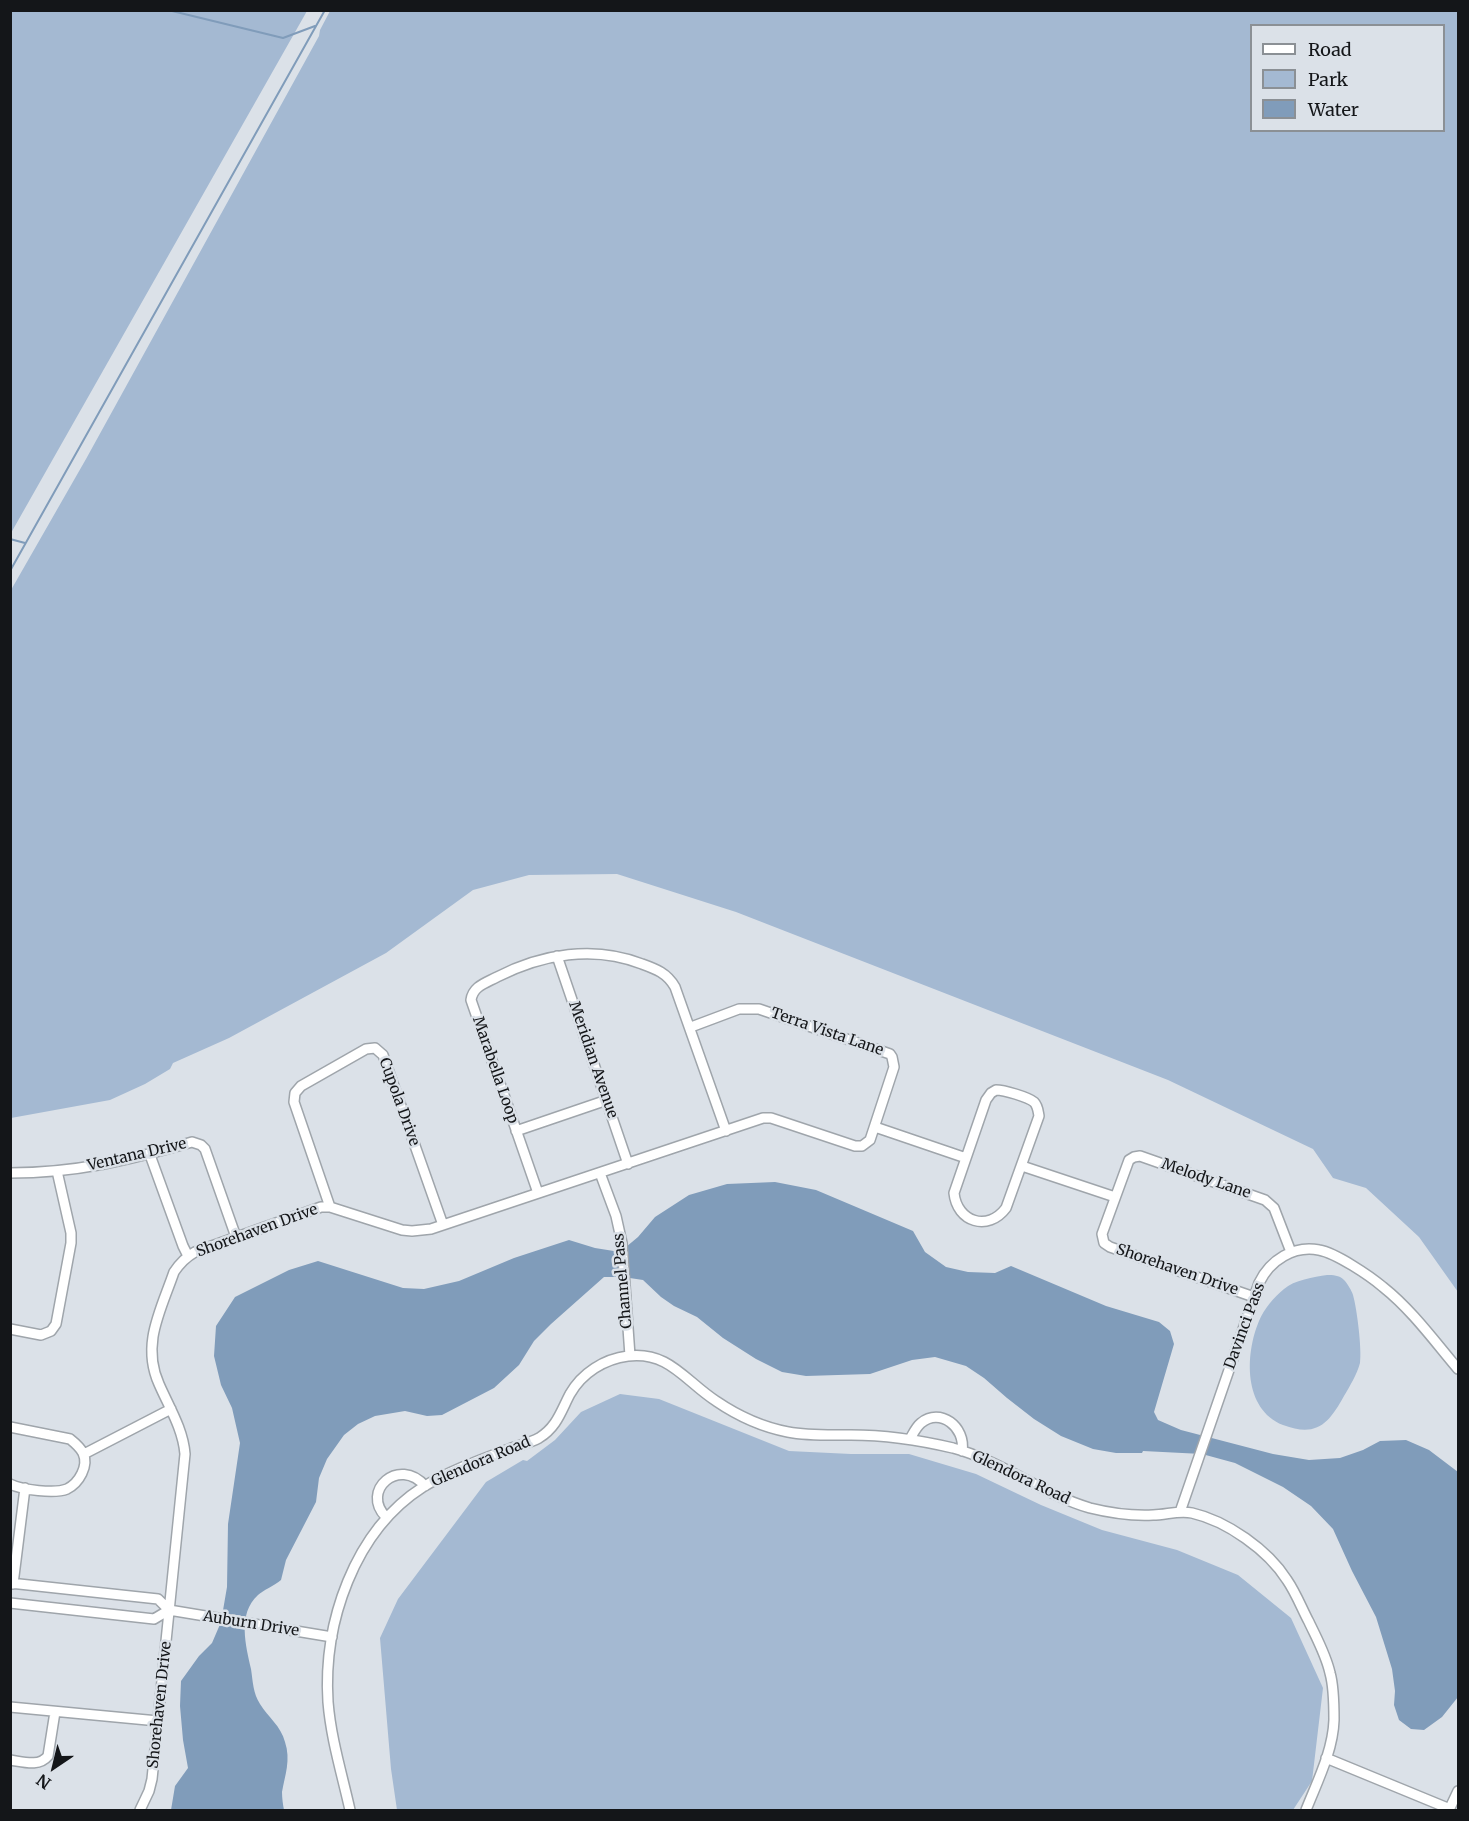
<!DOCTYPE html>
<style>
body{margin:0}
#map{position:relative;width:1469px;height:1821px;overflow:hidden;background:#dbe1e8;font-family:Merriweather,serif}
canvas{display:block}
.frame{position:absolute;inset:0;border:12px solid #141619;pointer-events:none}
.legend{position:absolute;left:1250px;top:24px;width:195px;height:108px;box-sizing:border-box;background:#dbe1e8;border:2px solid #8b9095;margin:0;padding:8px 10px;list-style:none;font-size:18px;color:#141619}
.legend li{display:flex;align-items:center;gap:12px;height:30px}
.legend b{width:30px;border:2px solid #8b9095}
.north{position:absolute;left:24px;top:1737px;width:60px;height:60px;-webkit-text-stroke:4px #dbe1e8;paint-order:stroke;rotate:215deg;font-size:16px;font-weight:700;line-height:24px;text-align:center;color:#141619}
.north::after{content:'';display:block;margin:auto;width:21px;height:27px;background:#141619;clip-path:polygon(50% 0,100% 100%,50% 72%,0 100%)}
</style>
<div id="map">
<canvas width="1469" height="1821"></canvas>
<div class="frame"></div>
<ul class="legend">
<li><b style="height:8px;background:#fff"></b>Road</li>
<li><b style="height:16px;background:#a4b9d2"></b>Park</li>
<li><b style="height:16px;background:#809cba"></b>Water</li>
</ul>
<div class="north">N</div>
</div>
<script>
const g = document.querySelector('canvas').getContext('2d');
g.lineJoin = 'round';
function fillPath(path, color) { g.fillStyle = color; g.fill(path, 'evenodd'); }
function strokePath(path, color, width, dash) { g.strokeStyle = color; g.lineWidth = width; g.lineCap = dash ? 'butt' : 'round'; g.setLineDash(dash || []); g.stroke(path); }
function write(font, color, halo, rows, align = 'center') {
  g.font = font + ' Merriweather,serif'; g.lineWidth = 5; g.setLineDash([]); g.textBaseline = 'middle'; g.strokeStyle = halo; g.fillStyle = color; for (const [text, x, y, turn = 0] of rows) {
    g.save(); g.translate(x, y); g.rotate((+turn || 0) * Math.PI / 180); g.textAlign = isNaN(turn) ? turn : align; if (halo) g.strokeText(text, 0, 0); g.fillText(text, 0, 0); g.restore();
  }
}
const green = new Path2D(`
 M11,10L307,11L11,533L10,11Z
 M330,11H1458V1292L1419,1237L1366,1188L1333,1178L1313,1149L1168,1080L736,912L617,874L529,875L473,890L386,953L229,1038L173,1063L170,1069L145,1084L110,1100L11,1118V590L86,459L319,36L320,30ZM1252,26H1444V130H1252Z
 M1327,1275C1333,1275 1339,1275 1344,1280C1347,1283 1352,1291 1353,1295C1357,1309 1362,1349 1360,1363C1357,1374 1350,1386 1344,1396C1329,1423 1317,1438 1283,1425C1243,1409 1245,1354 1259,1321C1264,1309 1274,1297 1284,1289C1294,1280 1314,1277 1327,1275Z
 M620,1394L659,1399L789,1451L851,1454H909L976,1474L1041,1505L1102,1530L1177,1550L1238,1575L1291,1618L1323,1688L1312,1781L1293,1810H397L391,1769L380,1638L398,1599L486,1482L523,1460L527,1461L555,1440L581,1412Z`);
const water = new Path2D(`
 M775,1182L816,1190L913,1231L925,1252L946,1267L968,1272L995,1273L1011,1266L1106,1306L1159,1322L1170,1331L1174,1344L1154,1412L1158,1420L1181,1430L1273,1454L1309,1460L1340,1458L1363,1450L1380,1441L1406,1440L1429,1450L1458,1472V1697L1442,1717L1424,1730L1411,1729L1399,1720L1394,1705L1395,1691L1392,1669L1376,1617L1352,1571L1333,1529L1311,1506L1283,1487L1235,1463L1202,1454L1143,1451L1142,1453H1116L1093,1449L1061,1436L1034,1419L1007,1398L984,1378L966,1366L935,1357L912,1360L870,1374L806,1376L782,1372L756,1359L723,1338L697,1317L674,1306L661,1297L643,1280L623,1277H604L551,1324L534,1341L519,1365L494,1388L442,1415L427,1416L405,1411L375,1416L358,1424L344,1435L327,1459L319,1478L316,1502L286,1560L281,1580C275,1585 262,1591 258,1595C237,1614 246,1646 251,1669C253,1682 253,1693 260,1704C268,1717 281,1726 285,1742C291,1760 285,1775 282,1792C282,1798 283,1805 284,1810H171L175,1786L188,1768L183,1740L180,1706L181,1681L199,1656L212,1643L221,1622L227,1587L228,1524L240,1443L232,1408L221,1385L214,1356L216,1326L235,1297L289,1270L318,1261L403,1288L424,1289L459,1281L514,1258L569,1240L595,1248L620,1252L638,1237L655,1217L689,1195L727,1184Z`);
const stream = new Path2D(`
 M168,10L283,38L315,26
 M10,539L25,543
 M10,571L325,10`);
const minor = new Path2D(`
 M557,956L628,1164
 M996,1090C1004,1090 1028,1097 1034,1102C1038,1106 1038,1111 1039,1116L1006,1208C988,1232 957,1222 954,1193L986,1100L991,1093Z
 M875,1127L966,1158
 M516,1131L607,1100
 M150,1155L183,1246L188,1256
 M1022,1166L1115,1197
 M10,1173C76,1173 130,1160 192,1142L201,1145L205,1149L236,1237
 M600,1173L616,1216L622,1243L630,1356
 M538,1193L471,1000C473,986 486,983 497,977C542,954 594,945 642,964C656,969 667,973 675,987L726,1131
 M330,1207L294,1102L295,1093L301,1086L366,1049L375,1048L383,1055L443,1225
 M1254,1297L1110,1247L1104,1243L1102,1234L1129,1160L1134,1157L1140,1156L1265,1200L1274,1208L1291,1252
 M10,1329L41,1335L51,1331L56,1324L71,1243V1233L57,1171
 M10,1427L70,1439C75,1443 80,1447 83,1453C89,1466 79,1483 67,1489C55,1494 22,1490 10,1484
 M910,1439C913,1434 916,1427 921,1423C940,1407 966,1427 962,1451
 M84,1454L171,1409
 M1180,1512L1259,1283C1270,1260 1294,1245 1319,1250C1336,1253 1370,1276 1383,1287C1412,1310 1435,1342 1458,1369
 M386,1517C360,1491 399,1456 425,1486
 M10,1583L158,1599L169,1610L332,1637
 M13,1584L25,1488
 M10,1603L154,1619L169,1610
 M10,1707L158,1721
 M1326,1758L1450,1809
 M10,1760C24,1762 39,1767 48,1756L55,1712
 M140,1810L149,1791L152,1779L185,1454C183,1429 169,1407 159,1384C141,1344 161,1310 174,1272C180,1263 186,1257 195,1252L321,1207H330L402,1230L412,1231L431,1229L763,1118H771L855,1146H862L870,1140L894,1067L892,1057L890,1054L759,1009H739L691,1027
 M350,1810C342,1774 331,1739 328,1702C323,1623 354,1531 423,1487C449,1471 480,1460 509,1449C519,1445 530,1443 539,1438C557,1427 561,1411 570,1394C582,1373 604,1359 628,1356C669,1351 685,1381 716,1401C738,1416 762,1427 788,1432C809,1436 830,1435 851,1435C885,1435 919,1440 953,1448C1002,1461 1042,1494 1090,1508C1110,1513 1132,1516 1153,1515C1166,1515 1179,1510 1192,1513C1227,1521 1268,1550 1287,1580C1296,1593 1302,1609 1309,1622C1317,1639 1326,1655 1330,1673C1334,1687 1334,1706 1334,1720C1333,1751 1317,1782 1306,1810
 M1449,1810L1458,1791`);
const streetNames = [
 ["Terra Vista Lane",827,1032,19],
 ["Meridian Avenue",593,1060,71],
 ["Marabella Loop",495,1070,71],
 ["Cupola Drive",399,1102,70],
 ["Ventana Drive",137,1155,-13],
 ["Melody Lane",1206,1179,19],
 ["Shorehaven Drive",257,1231,-20],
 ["Shorehaven Drive",1177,1270,19],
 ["Channel Pass",623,1281,-95],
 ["Davinci Pass",1245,1326,-70],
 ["Glendora Road",481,1462,-23],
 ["Glendora Road",1021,1478,25],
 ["Auburn Drive",251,1624,9],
 ["Shorehaven Drive",160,1705,-84]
];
fillPath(green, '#a4b9d2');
fillPath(water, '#809cba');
strokePath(stream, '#809cba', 2);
strokePath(minor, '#9fa5ab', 12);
strokePath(minor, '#fff', 9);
write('15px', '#141619', '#dbe1e8', streetNames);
</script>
